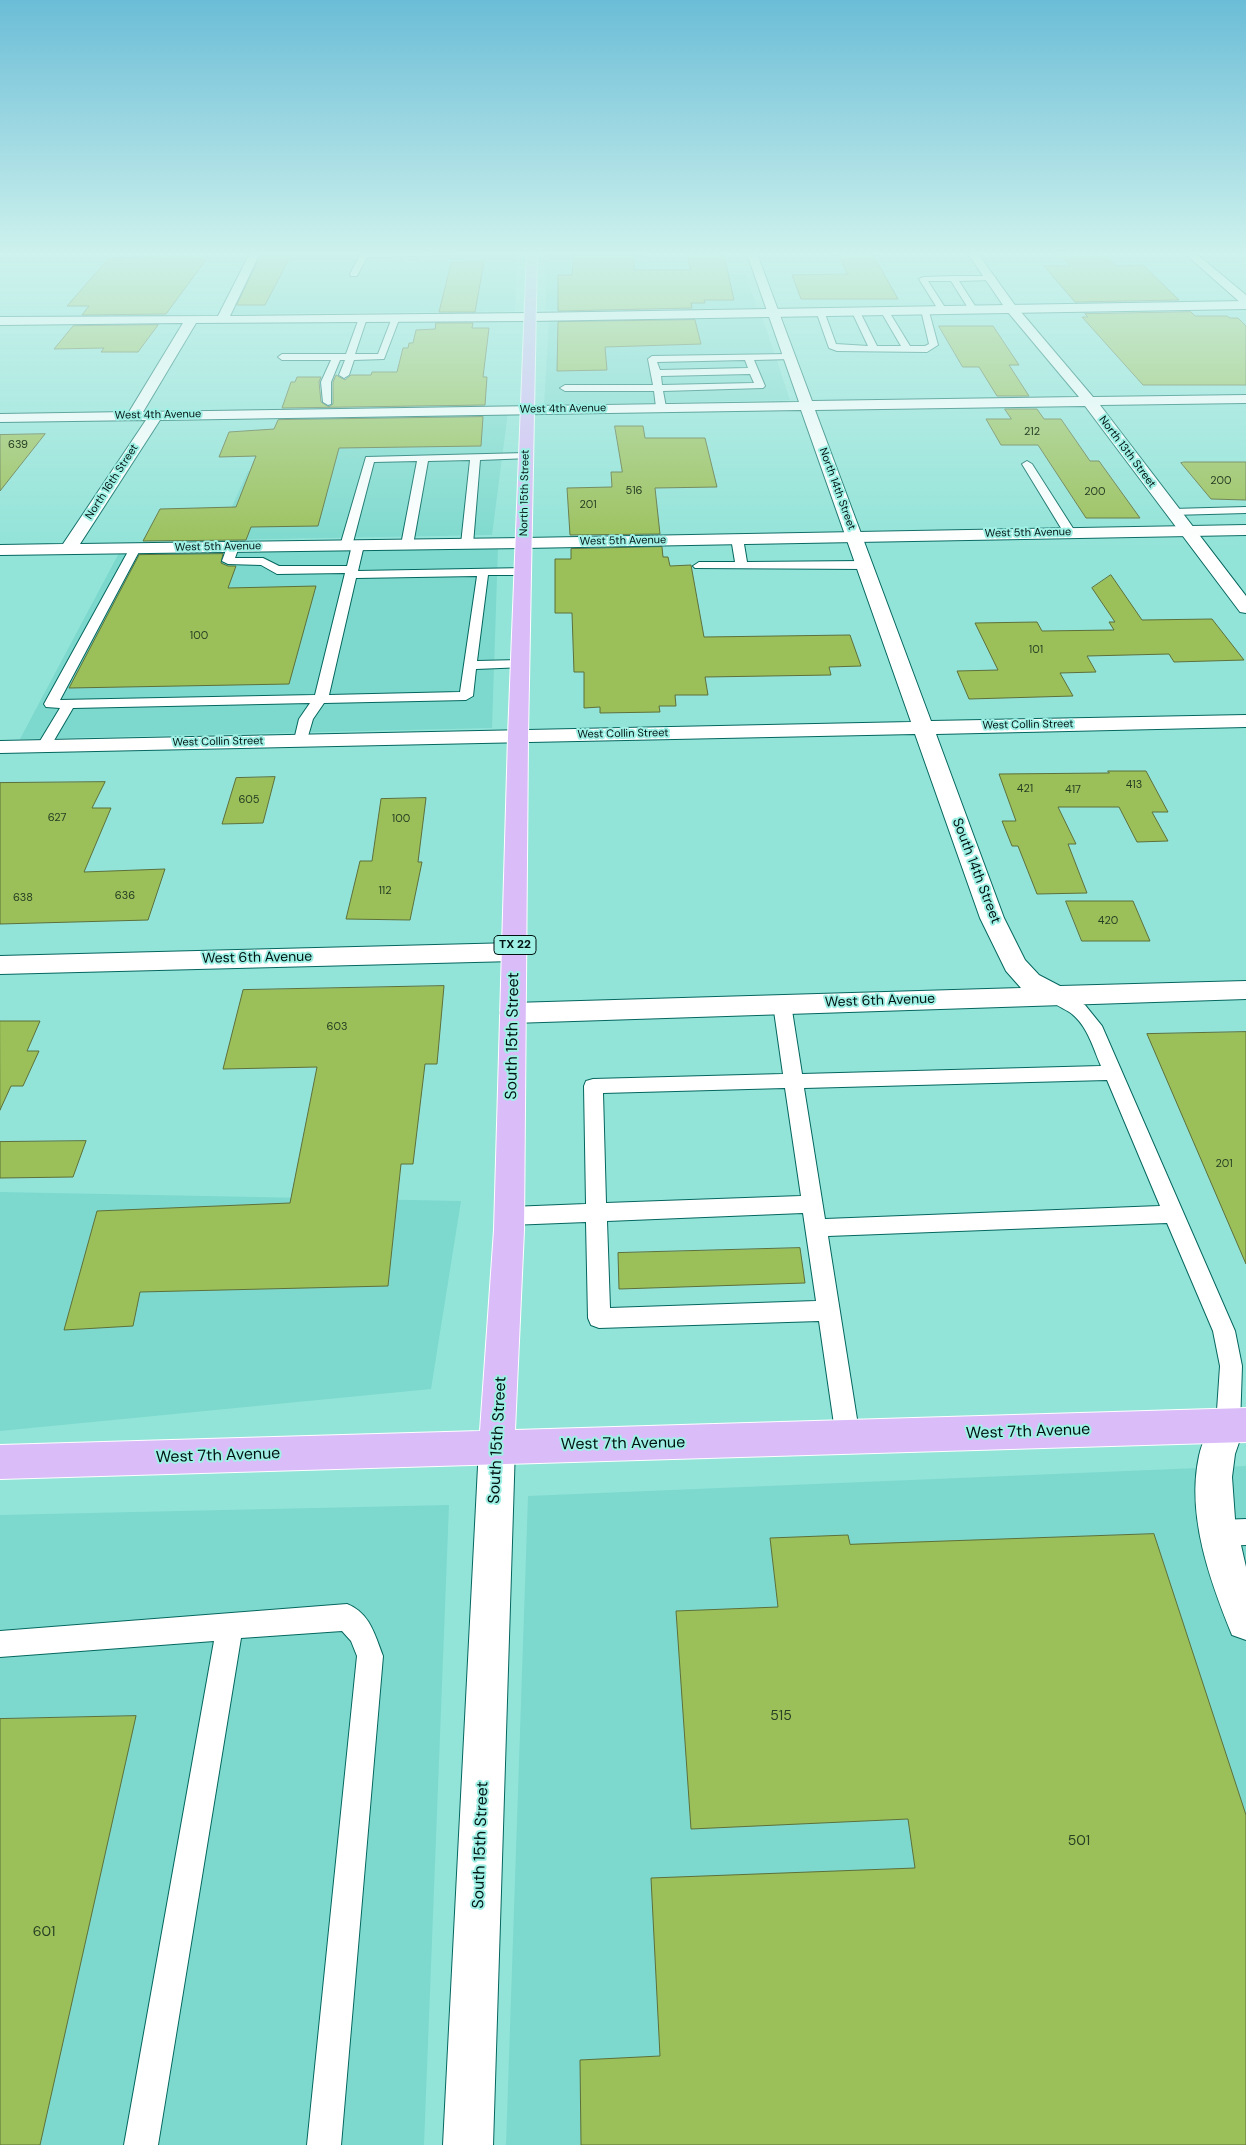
<!DOCTYPE html>
<style>
body{margin:0}
canvas{display:block;background:#92e3d8}
</style>
<canvas width="1246" height="2145"></canvas>
<script>
const g = document.querySelector('canvas').getContext('2d');
g.lineJoin = 'round';
function fillPath(path, color) { g.fillStyle = color; g.fill(path, 'evenodd'); }
function strokePath(path, color, width, dash) { g.strokeStyle = color; g.lineWidth = width; g.lineCap = dash ? 'butt' : 'round'; g.setLineDash(dash || []); g.stroke(path); }
function write(font, color, halo, rows, align = 'center') {
  g.font = font + ' "DM Sans",sans-serif'; g.lineWidth = 4; g.setLineDash([]); g.textBaseline = 'middle'; g.strokeStyle = halo; g.fillStyle = color; for (const [text, x, y, turn = 0] of rows) {
    g.save(); g.translate(x, y); g.rotate((+turn || 0) * Math.PI / 180); g.textAlign = isNaN(turn) ? turn : align; if (halo) g.strokeText(text, 0, 0); g.fillText(text, 0, 0); g.restore();
  }
}
const built = new Path2D(`
 M263,251H517L515,311L228,314Z
 M545,251H644L646,274H746L757,308L546,310Z
 M762,316L790,400L544,405L549,318Z
 M508,412L492,535L217,540L248,471L280,470L300,415Z
 M498,547L492,728L20,739L119,553Z
 M0,1192L461,1201L431,1389L0,1431Z
 M1246,1466V2145H506L528,1496Z
 M449,1505L424,2145H0V1515Z`);
const building = new Path2D(`
 M687,251H723L734,300H704L705,303H691L692,308L558,311V275H572L574,255H634V270H690Z
 M838,253H872L898,299H801L792,275L847,274Z
 M1061,256H1107L1116,266L1143,265L1179,300L1075,302L1044,266H1070Z
 M208,257L166,314L82,315L89,306H67L109,258Z
 M260,257H290L265,305H237Z
 M484,262L475,312H439L451,263Z
 M1191,312L1195,316H1227L1230,318H1238L1246,326V385H1143L1082,317H1088L1085,314Z
 M695,320L701,344L605,347L607,370L557,371L558,322Z
 M436,323H473L472,328H489L483,377H487L485,405L282,408L291,382H295L297,377H321L319,382L321,402L329,407L333,404V382L336,375L345,380L351,375H371L372,372H397L403,348H408L409,343H413L416,330L435,329Z
 M158,325L138,352H101L104,348L54,349L73,326Z
 M939,326H993L1019,365H1009L1029,396H997L979,367H963Z
 M1005,409H1037L1044,419H1061L1090,461H1099L1140,518H1086L1038,445H1001L986,419H1011Z
 M483,417L481,446L339,448L318,526L251,527L246,540L143,541L160,509L236,507L256,456L219,457L229,432L274,429L278,420Z
 M615,426H643L645,438H705L717,487L655,488L660,534L570,535L567,488L612,487L611,472H622Z
 M45,434L0,491V435Z
 M1184,462H1246V500L1211,499L1181,463Z
 M662,547L663,557H668L670,566L691,565L704,637L850,635L861,666L829,667L831,675L705,677L708,695H675L676,706H659L660,712L600,713V707L584,708V672H574L572,613H555V559H571V549Z
 M223,554L221,563L228,566H236L228,588L316,586L289,684L69,688L139,555Z
 M1111,575L1142,620L1212,619L1244,660L1174,662L1169,654L1087,656L1096,672L1060,673L1073,696L969,699L957,671L998,670L975,623L1037,622L1042,631L1114,630L1109,622H1115L1092,588Z
 M1108,771H1146L1168,812H1152L1168,841L1137,842L1119,807H1058L1076,844H1068L1087,893L1037,894L1018,846H1012L1002,821H1016L999,774L1109,773Z
 M275,777L263,823L222,824L236,778Z
 M105,782L92,808H111L84,872L165,869L148,920L0,924V783Z
 M426,798L418,862H422L410,920L346,919L360,861H372L381,799Z
 M1066,901H1133L1150,941H1082Z
 M444,986L437,1064H425L413,1164H401L388,1286L140,1292L133,1326L64,1330L97,1211L290,1203L317,1067L223,1069L243,990Z
 M0,1021H40L27,1051H39L23,1086H11L0,1110Z
 M1246,1032V1264L1147,1034Z
 M86,1141L73,1177L0,1178V1142Z
 M800,1248L805,1283L619,1289L618,1253Z
 M1154,1534L1246,1815V2145H581L580,2060L660,2056L651,1878L915,1868L908,1819L691,1829L676,1611L778,1607L770,1538L848,1535L850,1544Z
 M136,1716L40,2145H0V1719Z`);
const service = new Path2D(`
 M362,251H370L369,253L455,251L458,253L454,255L367,257L357,276H351L350,274Z
 M953,276H992L996,278L992,280L959,281L977,309L973,311H970L951,281H928L946,309L939,311L919,279L923,277Z
 M852,308L859,310L877,346H901L880,310L884,308L888,310L910,346H925L929,344L921,310L928,308L938,345L927,352L837,351L829,348L816,311L817,309L824,311L836,344L868,346L851,310Z
 M393,315L400,317L384,359L354,360L349,375L344,378L339,375L345,360H340L331,382V404L328,405L323,402L321,382L331,360H282L278,357L282,354H346L359,318L363,316L367,318L355,354H378Z
 M789,354L792,355V359L754,360L765,386L763,388L663,391L666,407L661,410L656,407L654,391H565L560,388L565,385H653L648,359L652,356ZM745,360L748,368L660,370L657,362ZM750,374L754,383L662,385L661,376Z
 M526,453L530,454V458L480,460L473,544L467,547L461,544L470,460L428,461L413,545L407,548L401,545L417,461L374,462L352,546L346,549L340,546L366,457Z
 M1027,461L1032,464L1076,533L1074,535H1066L1064,533L1022,464Z
 M1246,507V513L1172,515L1167,512L1172,509Z
 M737,535L743,538L747,562L864,561L870,565L864,569L695,568L693,566L699,562H735L731,538Z
 M358,542L364,545L358,571L527,568L529,571L523,575H488L477,661L520,660L527,664L525,667L476,669L473,696L466,700L324,703L313,719L306,743H296L294,740L299,719L310,703L73,708L49,749H39L37,746L60,708L46,707L44,704L131,546H139L141,548L60,700L315,695L345,573L277,574L261,565L228,564L222,561L227,547L233,544L239,547L235,558H263L279,566H347L352,545ZM477,576L460,692L329,695L356,578Z
 M1056,990L1085,1005L1102,1026L1235,1331L1242,1366L1240,1425L1236,1433L1228,1436L1220,1433L1216,1425L1220,1366L1213,1331L1167,1223L828,1236L860,1438L856,1446L848,1450L840,1446L836,1438L819,1321L599,1328L591,1325L588,1318L586,1222L510,1225L503,1222L500,1216L503,1210L510,1207L586,1204L584,1086L586,1081L593,1079L783,1074L773,1004L776,999L782,998L788,999L791,1004L802,1074L1101,1066C1093,1048 1088,1027 1072,1014C1064,1008 1053,1005 1047,996L1050,991ZM1107,1080L1160,1206L825,1219L804,1088ZM785,1088L801,1196L606,1203L603,1093ZM803,1213L816,1301L610,1308L607,1221Z
 M1246,1519V1545L1219,1546L1210,1542L1206,1533L1210,1524L1219,1520Z
 M347,1604C370,1613 375,1635 383,1656L341,2145H307L357,1656L351,1641L342,1631L241,1638L158,2145H124L214,1641L0,1657V1631Z`);
const minor = new Path2D(`
 M251,251H261L230,316L530,313L536,317L530,321L196,323L143,412L799,402L746,251H756L812,401L1079,397L1007,311L1005,308L1007,305H1015L1093,397L1246,395V403L1100,405L1246,596V613L1240,612L1085,406L815,410L931,721L1246,715V727L936,734L1004,918L1025,960L1039,975L1060,986L1246,981V999L513,1023L504,1020L500,1013L504,1006L513,1003L1021,988L1006,971L980,918L915,734L0,753V741L911,722L801,410L160,420L80,544L524,538L530,539L532,543L530,547L524,548L0,555V545L63,544L146,420L0,422V414L129,412L183,323L0,325V317L218,316Z
 M1182,251H1193L1246,295V305L1242,304Z
 M514,943L523,946L527,952L523,958L514,961L0,974V956Z
 M1228,1408L1240,1413L1245,1425L1235,1454L1232,1477L1235,1519L1246,1567V1640L1232,1635C1210,1581 1186,1515 1199,1456C1202,1441 1210,1427 1216,1413Z`);
const tertiary = new Path2D(`
 M966,251H976L1017,308L1015,311H1007Z
 M1246,525V535L524,548L518,547L516,543L518,539L524,538Z`);
const secondary = new Path2D(`
 M1246,301V309L530,321L524,317L530,313Z
 M497,1430L509,1435L515,1447L493,2145H443L479,1447L485,1435Z`);
const primary = new Path2D(`
 M527,251H537L528,736L524,1230L515,1430L1246,1408V1442L0,1479V1445L480,1431L494,1230L508,736Z`);
const farStreetnames = [
 ["West 4th Avenue",563,409,-1],
 ["West 4th Avenue",158,415,-1],
 ["North 13th Street",1127,452,53],
 ["North 16th Street",112,482,-57],
 ["North 14th Street",837,489,70],
 ["North 15th Street",525,493,-89],
 ["West 5th Avenue",1028,533,-1],
 ["West 5th Avenue",623,541,-1],
 ["West 5th Avenue",218,547,-1],
 ["West Collin Street",1028,725,-1],
 ["West Collin Street",623,734,-1],
 ["West Collin Street",218,742,-1]
];
const numberNames = [
 ["212",1032,432],
 ["639",18,445],
 ["200",1221,481],
 ["516",634,491],
 ["200",1095,492],
 ["201",588,505],
 ["100",199,636],
 ["101",1036,650],
 ["413",1134,785],
 ["421",1025,789],
 ["417",1073,790],
 ["605",249,800],
 ["627",57,818],
 ["100",401,819],
 ["112",385,891],
 ["636",125,896],
 ["638",23,898],
 ["420",1108,921],
 ["603",337,1027],
 ["201",1224,1164]
];
const shields = [
 [515,945,42]
];
const shieldNames = [
 ["TX 22",515,945]
];
const streetNames = [
 ["South 14th Street",976,871,69],
 ["West 6th Avenue",257,958,-1],
 ["West 6th Avenue",880,1001,-2]
];
const nearNumbernames = [
 ["515",781,1716],
 ["501",1079,1841],
 ["601",44,1932]
];
const nearStreetnames = [
 ["South 15th Street",513,1036,-89],
 ["West 7th Avenue",1028,1432,-2],
 ["South 15th Street",498,1440,-87],
 ["West 7th Avenue",623,1444,-1],
 ["West 7th Avenue",218,1456,-2],
 ["South 15th Street",481,1845,-88]
];
fillPath(built, '#7dd9cd');
fillPath(building, '#9bc059');
strokePath(building, '#5d703b', 1);
strokePath(service, '#04675f', 2);
strokePath(minor, '#04675f', 2);
strokePath(tertiary, '#04675f', 2);
strokePath(secondary, '#04675f', 2);
strokePath(primary, '#fff', 2);
fillPath(service, '#fff');
fillPath(minor, '#fff');
fillPath(tertiary, '#fff');
fillPath(secondary, '#fff');
fillPath(primary, '#d9bcf8');
const sky = g.createLinearGradient(0, 0, 0, 551);
sky.addColorStop(0, '#6bbdd7');
sky.addColorStop(0.46, '#cef2ed');
sky.addColorStop(1, '#cef2ed00');
g.fillStyle = sky;
g.fillRect(0, 0, 1246, 551);
write('11px', '#001311', '#9ff0e5', farStreetnames);
write('11px', '#273e23', null, numberNames);
for (const [x, y, w] of shields) { const box = new Path2D(); box.roundRect(x - w / 2, y - 9.5, w, 19, 4); g.fillStyle = '#9ff0e5'; g.fill(box); strokePath(box, '#001311', 1); }
write('bold 12px', '#001311', null, shieldNames);
write('14px', '#001311', '#9ff0e5', streetNames);
write('14px', '#273e23', null, nearNumbernames);
write('16px', '#001311', '#9ff0e5', nearStreetnames);
</script>
